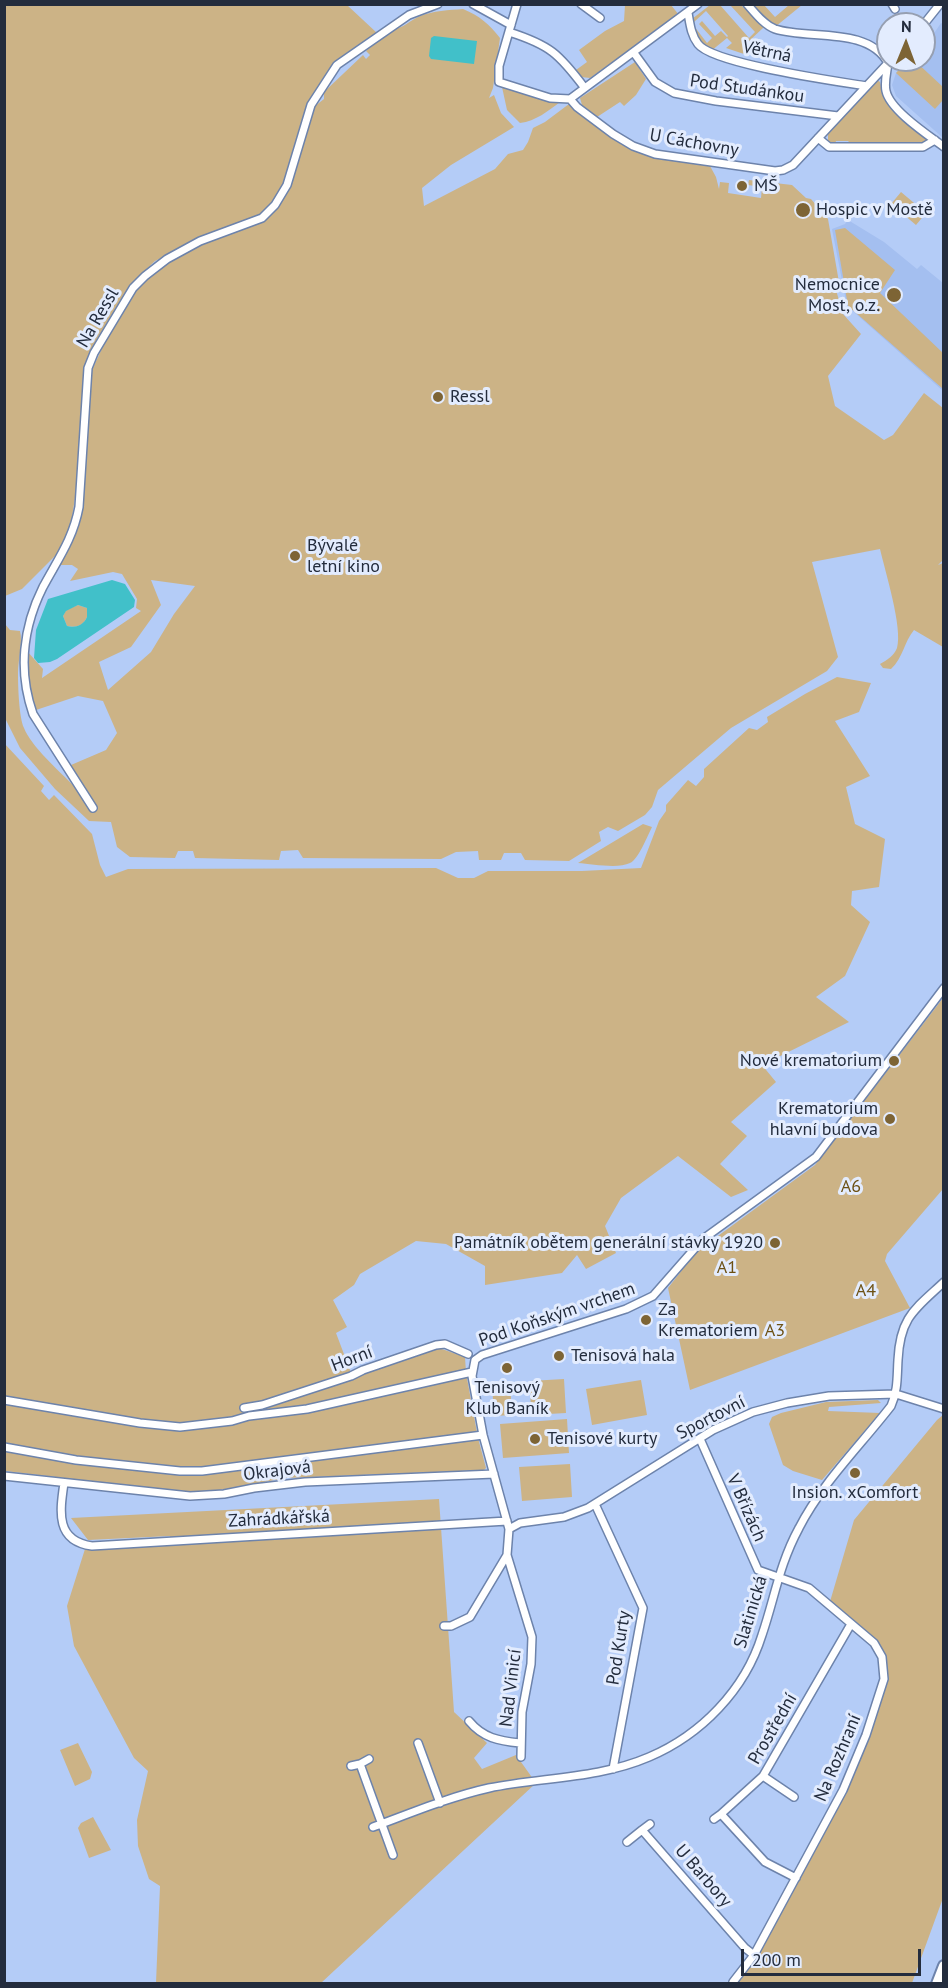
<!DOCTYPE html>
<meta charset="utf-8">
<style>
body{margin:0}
#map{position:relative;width:948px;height:1988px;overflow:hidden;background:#b4ccf7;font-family:"PT Sans",sans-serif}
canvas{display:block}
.frame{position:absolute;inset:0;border:6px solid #232c3d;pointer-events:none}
.north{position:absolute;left:876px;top:12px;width:60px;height:60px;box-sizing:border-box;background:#e3ecfe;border:2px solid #969fb1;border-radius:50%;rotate:1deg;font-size:16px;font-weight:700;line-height:24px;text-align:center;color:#232c3d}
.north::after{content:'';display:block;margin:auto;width:21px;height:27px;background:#7d6435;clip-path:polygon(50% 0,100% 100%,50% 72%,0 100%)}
.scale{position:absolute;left:741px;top:1949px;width:180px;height:27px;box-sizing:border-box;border:3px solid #232c3d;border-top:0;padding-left:8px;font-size:18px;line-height:21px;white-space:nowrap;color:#232c3d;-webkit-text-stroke:4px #e3ecfe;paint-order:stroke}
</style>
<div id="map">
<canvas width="948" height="1988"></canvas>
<div class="frame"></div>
<div class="north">N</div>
<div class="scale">200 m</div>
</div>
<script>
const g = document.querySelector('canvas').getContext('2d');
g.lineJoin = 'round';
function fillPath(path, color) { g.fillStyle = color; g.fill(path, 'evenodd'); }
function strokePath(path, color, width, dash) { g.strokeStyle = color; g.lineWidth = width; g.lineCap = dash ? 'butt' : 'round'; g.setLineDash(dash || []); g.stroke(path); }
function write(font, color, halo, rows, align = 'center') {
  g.font = font + ' "PT Sans",sans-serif'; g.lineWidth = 6; g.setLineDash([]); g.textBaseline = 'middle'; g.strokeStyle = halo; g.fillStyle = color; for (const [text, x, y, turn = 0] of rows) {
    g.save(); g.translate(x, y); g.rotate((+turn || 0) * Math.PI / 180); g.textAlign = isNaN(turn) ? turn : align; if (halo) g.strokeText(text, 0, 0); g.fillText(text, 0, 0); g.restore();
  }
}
const built = new Path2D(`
 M941,23L943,24V138L896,96L892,85L896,73L908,60H924V48Z
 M848,220L884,242L917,269L921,265L943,283V391L847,306L832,229L845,224Z`);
const green = new Path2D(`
 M4,5H347L377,33L334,66L313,95L286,184L274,204L262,215L199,239L155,261L131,284L106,326L86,366L76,491L71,524L61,550L22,589L5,596Z
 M625,5H671L679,15L590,78L581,77L576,70L587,62L579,50L605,31L624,21Z
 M710,5H720L749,38L755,32L730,5H741L765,28H763L748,42L744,54L726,48L732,43L727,38L711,51C699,43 694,34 692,19ZM706,11L728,36L727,37L721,31L715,36L702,21L699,24L712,38L707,43L694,26V22Z
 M749,5H764L775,17L789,5H802L775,27Z
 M463,9C480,16 489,24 500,38L493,88L489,98L494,95L501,113L514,127L451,165L422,188L424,206L495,169L508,154L523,150L528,142L533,128L545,122L569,104L629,148L650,157L710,166L716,177L719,189L720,182L729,183L728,193L761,198L762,187L748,185L749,180L792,185L806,198L811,199L828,219L840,288L836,290L843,314L861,334L828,376L835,406L884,440L893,435L924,393L943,408L944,559L938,565L943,563V647L914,630C904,642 903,658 891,669L883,668L880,664C887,660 894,656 897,648C903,628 885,571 880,549L812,562L838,657L827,671L731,728L658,790L652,807L645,815L618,831L608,827L599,832L601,841L569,861L525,860L521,853H504L501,860H479L478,851L456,852L441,859L303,858L298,850L281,851L279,860L195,858L193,851H178L175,858L130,857L117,847L111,822L89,821L55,789L20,748L5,718V624L10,630L20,631C23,642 18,660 18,673C18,686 19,717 24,728C31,746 59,771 73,785L80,784L71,765L106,750L117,733L103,701L78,696L36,710L29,686L27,651L43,669L42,678L141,611L136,608L137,599L122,574L113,572L70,581L78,569L72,565H60L77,528L83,508L88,389L92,370L110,331L134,290L159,267L201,244L264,220L289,186L315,106L324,99V92L363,55L366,59L370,55L366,51L391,29C402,30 410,20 420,16C433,11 449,10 463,9ZM151,580L195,586L174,614L151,652L108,690L99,662L131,647L161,605Z
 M908,60H914L943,87V100L935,109L896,73Z
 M635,62L646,79L636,95L624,106L620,102L597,117L582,105L580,98Z
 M876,79L880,82C884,109 906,121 926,138L927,142L924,144L852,145L848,141H836L835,144H832L828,141V132Z
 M502,87L560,102C548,111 536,121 520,123L507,110Z
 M901,192L926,213L916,225L891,204Z
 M845,228L895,270L880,293L943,353V389L848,306L835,230Z
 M78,605L87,608V617C83,626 76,628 67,626L63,616L66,610Z
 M837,677L871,683L859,712L835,721L870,776L846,787L855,824L885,839L879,887L852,891L851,905L870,922L845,976L816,997L849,1022L762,1065L776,1082L731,1122L747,1136L720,1164L748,1190L731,1197L678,1156L621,1198L605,1226L616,1253L586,1269L577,1255L562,1273L485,1285V1266L446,1244L416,1241L360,1274L354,1285L333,1300L347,1327L336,1333L353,1378L439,1348L465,1357L466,1373L478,1438L486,1468L484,1470L286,1478L209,1492H184L5,1471L4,743L44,786L41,791L49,800L54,795L92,834L100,865L106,877L128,869L436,868L458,878H474L488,871H582L641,868L659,821L666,811V805L688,780L696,786L704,777V769L749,728L757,730L768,722L767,717L805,694Z
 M643,824L652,827C648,835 638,860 630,863C618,869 592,864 578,863Z
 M943,998V1189L887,1254L885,1261L910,1308L690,1390L668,1288L696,1252L815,1165Z
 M564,1379L566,1413L531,1415L530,1381Z
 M641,1380L647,1415L592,1425L586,1389Z
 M510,1382L512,1415L494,1416L492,1383Z
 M878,1400L881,1403L829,1407L828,1411L880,1413L822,1480L793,1471L783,1465L769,1424L772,1417L781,1413L826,1402Z
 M943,1415V1898L912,1983L727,1984L733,1982L754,1955L843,1790L883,1687L882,1660L871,1641L829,1605L854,1520L937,1420Z
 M567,1419L569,1453L503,1458L500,1424Z
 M570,1464L572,1497L522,1501L519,1467Z
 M439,1499L454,1712L487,1743L474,1758L482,1769L516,1755L536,1783L321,1983H156L160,1886L149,1879L138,1846L137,1820L148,1771L134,1758L74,1646L67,1606L85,1549L170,1544V1536L88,1540L71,1518Z
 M78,1743L92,1772L90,1779L75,1786L60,1750Z
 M93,1817L111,1850L89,1858L78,1828L81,1823Z`);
const water = new Path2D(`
 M434,36L477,41L474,64L431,59L429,56L431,38Z
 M112,580L125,584L135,600L134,607L57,659L50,662L38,663L34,658L36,630L48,599ZM78,605L87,608V617C83,626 75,628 67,626L63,616L66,611Z`);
const street = new Path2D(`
 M473,4L511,25
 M517,4L499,66V82L550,98L570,99L577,107L613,134L633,146L655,154L775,171L783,170L793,165L891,60
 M581,4L600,18
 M747,4C755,13 764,25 775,29C808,40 868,26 888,63
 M892,4L895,9
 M688,13C690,24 691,35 698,44C713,64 836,81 866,86
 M924,24L940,4
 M509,32C550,45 559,54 584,87
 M634,53L655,82L674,93L716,101L838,116
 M888,63C887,72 884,82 886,91C890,110 928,135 944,147
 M570,99L698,4
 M818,138L829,147H923L935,140
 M93,808L33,714C18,671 23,627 43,587C58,559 73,539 79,507L88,368L94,353L133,288L145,276L167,259L200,241L262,218L275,205L287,185L311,105L337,65L409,15L438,4
 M4,1400L140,1423L180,1427L232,1421L249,1416L307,1409L472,1372
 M244,1408L262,1405L351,1376L363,1370L436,1345L445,1344L468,1354
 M700,1439L758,1570L809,1588L874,1643L882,1657L884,1679L866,1735L843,1790L754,1955L733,1982
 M4,1447L76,1460L180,1471H202L483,1435
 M4,1476L190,1496L224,1494L254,1488L305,1482L494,1474
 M64,1483C60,1511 55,1541 92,1546L507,1521
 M595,1504L643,1608L613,1769
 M509,1529L520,1523L564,1517L588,1508L713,1430L753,1412L787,1403L829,1396L896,1394L944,1409
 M507,1555L532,1637L531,1664L522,1712L521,1757
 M444,1626H451L470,1617L507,1555L509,1529L483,1435L472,1376L475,1360L482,1355L626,1309L653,1296L703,1239L816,1157L944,988
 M469,1721C483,1738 499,1741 520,1743
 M418,1743L440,1803
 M369,1759L360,1764L393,1855
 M351,1766L360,1764
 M763,1776L794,1797
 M714,1819L721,1814
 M373,1827C411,1813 449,1797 489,1788C542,1777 598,1779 649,1757C701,1735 745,1690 762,1635C775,1597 779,1565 799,1528C822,1483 860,1446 891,1406C898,1391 897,1376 898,1360C900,1317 915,1309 944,1282
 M642,1830L650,1824
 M627,1842L642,1830L745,1948L754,1955
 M796,1878L765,1862L721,1814L763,1776L851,1624`);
const secondary = new Path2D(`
 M937,1984L944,1966`);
const markers = [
 [742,186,6,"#7d6435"],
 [803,210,8,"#7d6435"],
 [894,295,8,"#7d6435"],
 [438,397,6,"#7d6435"],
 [295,556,6,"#7d6435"],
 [894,1061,6,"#7d6435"],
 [890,1119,6,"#7d6435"],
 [775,1243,6,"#7d6435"],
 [646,1320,6,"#7d6435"],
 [559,1356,6,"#7d6435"],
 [507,1368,6,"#7d6435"],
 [535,1439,6,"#7d6435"],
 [855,1473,6,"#7d6435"]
];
const streetNames = [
 ["Větrná",767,52,12],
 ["Pod Studánkou",747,89,8],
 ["U Cáchovny",694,143,10],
 ["Na Ressl",98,318,-60],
 ["Pod Koňským vrchem",557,1315,-19],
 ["Horní",352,1359,-21],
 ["Sportovní",711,1418,-27],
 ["Okrajová",277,1471,-7],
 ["V Břízách",746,1508,66],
 ["Zahrádkářská",279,1519,-3],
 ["Slatinická",751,1612,-73],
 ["Pod Kurty",619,1648,-81],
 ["Nad Vinicí",511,1688,-83],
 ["Prostřední",773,1729,-60],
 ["Na Rozhraní",838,1758,-67],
 ["U Barbory",703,1876,49]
];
const poiNames = [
 ["MŠ",754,186],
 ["Hospic v Mostě",816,210],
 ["Nemocnice",880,285,"right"],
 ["Most, o.z.",880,306,"right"],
 ["Ressl",450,397],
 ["Bývalé",307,546],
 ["letní kino",307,567],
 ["Nové krematorium",882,1061,"right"],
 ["Krematorium",878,1109,"right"],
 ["hlavní budova",878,1130,"right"],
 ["Památník obětem generální stávky 1920",763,1243,"right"],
 ["Za",658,1310],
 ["Krematoriem",658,1331],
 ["Tenisová hala",571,1356],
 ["Tenisový",507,1388,"center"],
 ["Klub Baník",507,1409,"center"],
 ["Tenisové kurty",547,1439],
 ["Insion. xComfort",855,1493,"center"]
];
const parkNames = [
 ["A6",851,1187],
 ["A1",727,1268],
 ["A4",866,1291],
 ["A3",775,1331]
];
fillPath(built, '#a4bff0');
fillPath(green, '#ccb386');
fillPath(water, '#41c0c9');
strokePath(street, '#6d83ab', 10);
strokePath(secondary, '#6d83ab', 14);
strokePath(street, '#fff', 7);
strokePath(secondary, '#fff', 10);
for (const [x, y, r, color] of markers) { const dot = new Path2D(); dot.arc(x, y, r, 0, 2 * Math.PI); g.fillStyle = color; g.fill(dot); strokePath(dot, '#e3ecfe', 2); }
write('18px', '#232c3d', '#e3ecfe', streetNames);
write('18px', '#232c3d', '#e3ecfe', poiNames, 'left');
write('18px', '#6c5013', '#e3ecfe', parkNames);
</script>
